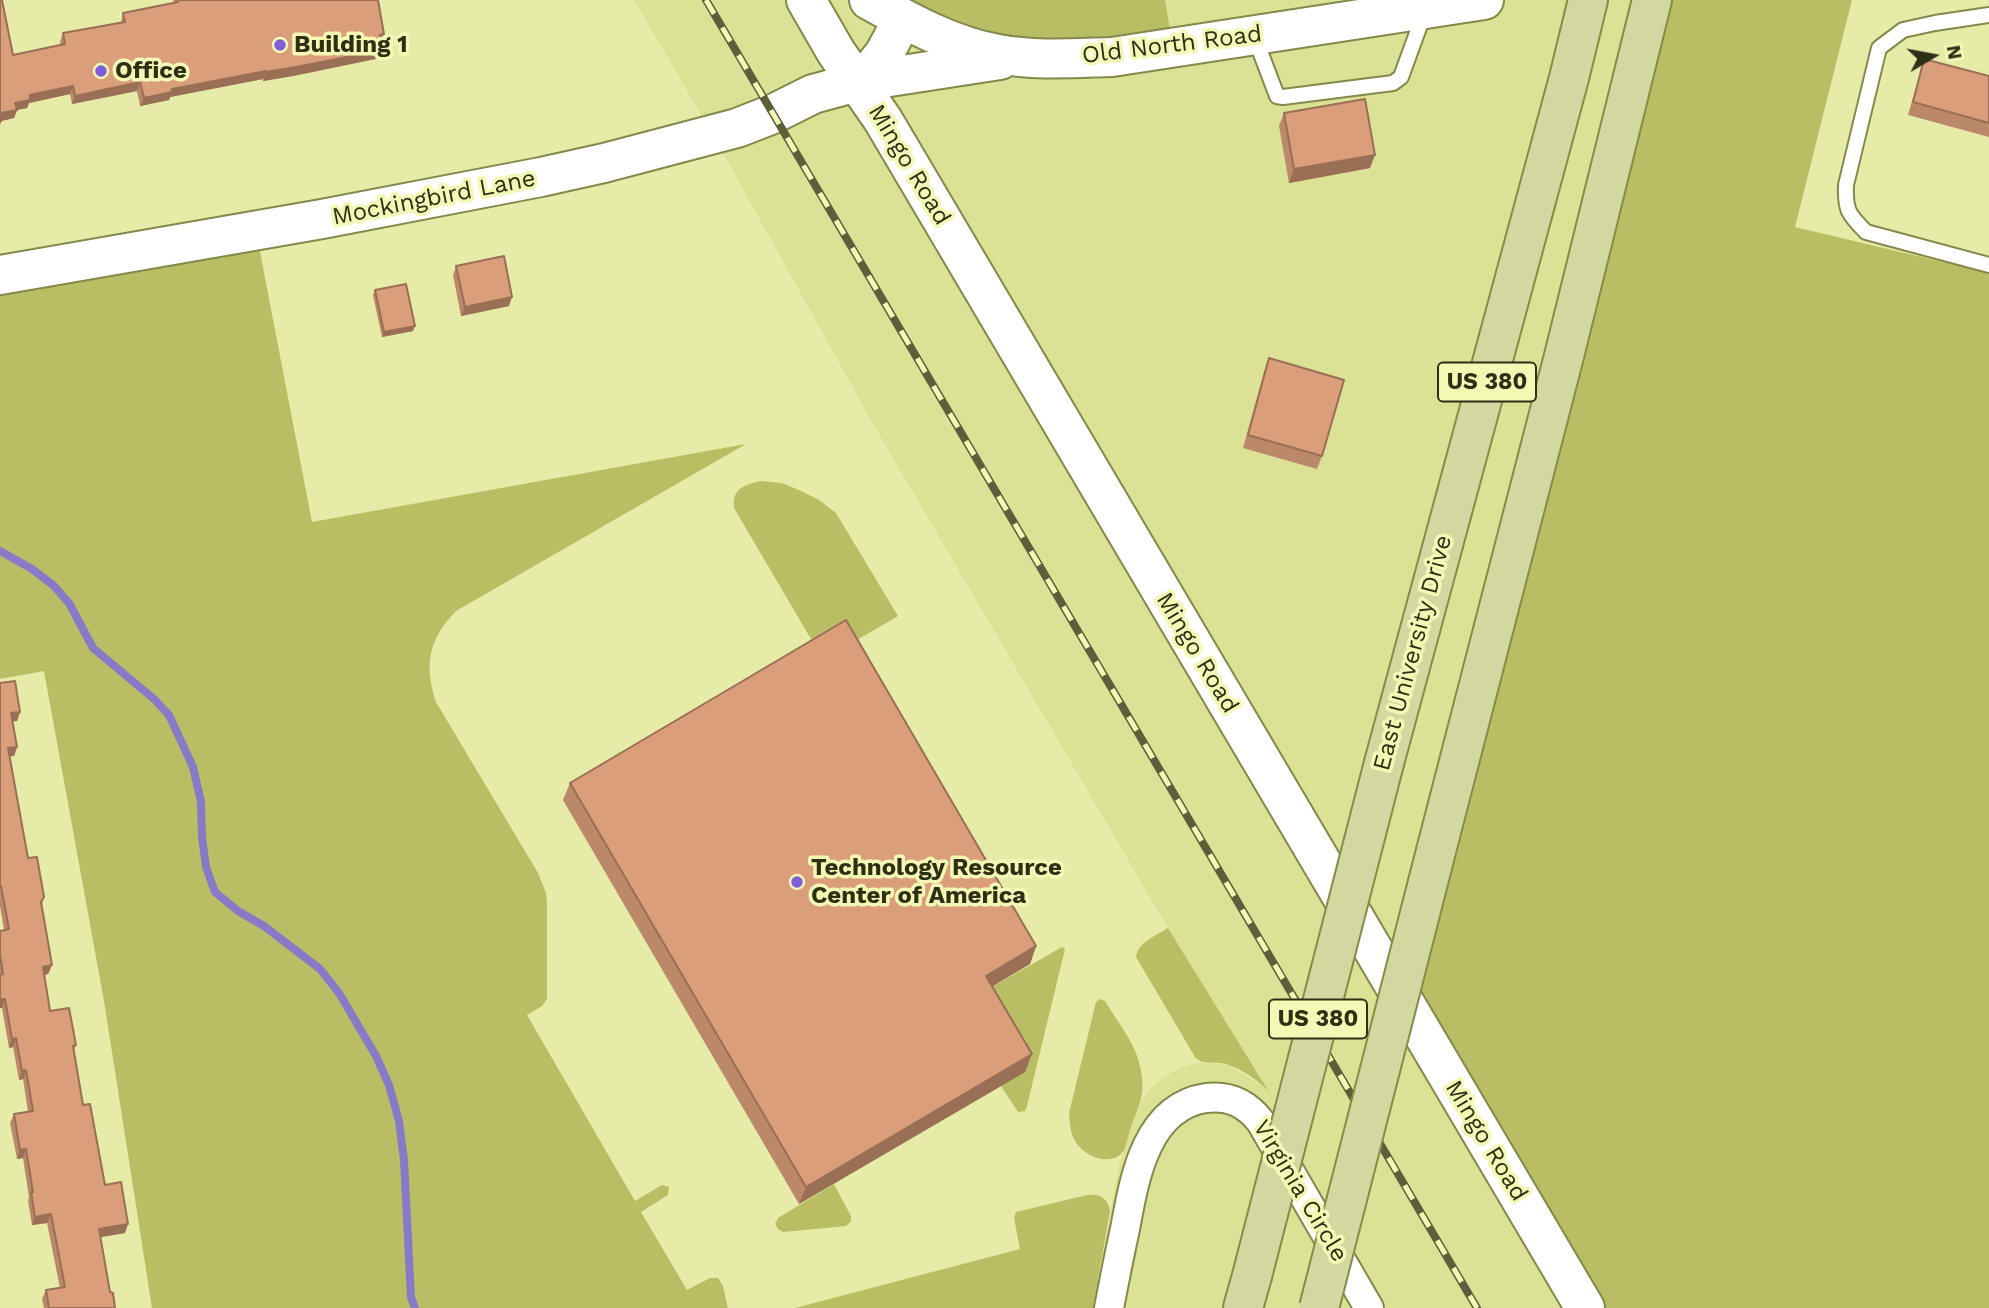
<!DOCTYPE html>
<style>
body{margin:0}
#map{position:relative;width:1989px;height:1308px;overflow:hidden;background:#e6eba8;font-family:"Work Sans",sans-serif}
canvas{display:block}
.north{position:absolute;left:1898px;top:21px;width:70px;height:70px;-webkit-text-stroke:5px #f3f8b5;paint-order:stroke;rotate:80deg;font-size:19px;font-weight:700;line-height:28px;text-align:center;color:#2e2f15}
.north::after{content:'';display:block;margin:auto;width:24px;height:32px;background:#2e2f15;clip-path:polygon(50% 0,100% 100%,50% 72%,0 100%)}
</style>
<div id="map">
<canvas width="1989" height="1308"></canvas>
<div class="north">N</div>
</div>
<script>
const g = document.querySelector('canvas').getContext('2d');
g.lineJoin = 'round';
function fillPath(path, color) { g.fillStyle = color; g.fill(path, 'evenodd'); }
function strokePath(path, color, width, dash) { g.strokeStyle = color; g.lineWidth = width; g.lineCap = dash ? 'butt' : 'round'; g.setLineDash(dash || []); g.stroke(path); }
function write(font, color, halo, rows, align = 'center') {
  g.font = font + ' "Work Sans",sans-serif'; g.lineWidth = 7; g.setLineDash([]); g.textBaseline = 'middle'; g.strokeStyle = halo; g.fillStyle = color; for (const [text, x, y, turn = 0] of rows) {
    g.save(); g.translate(x, y); g.rotate((+turn || 0) * Math.PI / 180); g.textAlign = isNaN(turn) ? turn : align; if (halo) g.strokeText(text, 0, 0); g.fillText(text, 0, 0); g.restore();
  }
}
const built = new Path2D(`
 M634,0H869L1173,47L1165,0H1652L1585,1308H1093L1119,1165L1130,1130L1141,1102L1148,1091L1161,1079L1177,1069L1192,1064L1208,1062L1230,1066L1266,1088L1168,928L872,422L713,135Z`);
const green = new Path2D(`
 M869,0H1165L1173,47L1077,58Z
 M1652,0H1852L1795,227L1989,273V1308H1585L1397,992Z
 M256,231L312,522L746,444L456,611C428,640 424,665 436,702L538,873L546,893L547,903V999L542,1006L527,1015L635,1201L662,1185L669,1187L668,1195L641,1212L687,1290L710,1278H718L723,1286L728,1308H152L104,1001L44,671L0,679V275Z
 M761,481L782,483L801,491L819,500L836,513L898,616L845,647L818,651L734,508C732,488 744,485 761,481Z
 M1168,928L1269,1092C1258,1080 1242,1069 1226,1064C1215,1061 1203,1066 1195,1057L1136,957C1137,943 1157,935 1168,928Z
 M1062,947L1065,949L1027,1106L1025,1111L1018,1112L1001,1086L1025,1071L980,994Z
 M1100,999L1105,1001C1116,1020 1133,1040 1139,1062C1147,1093 1140,1102 1130,1130C1127,1138 1127,1149 1120,1155C1105,1166 1081,1154 1074,1139C1070,1131 1070,1122 1069,1113L1096,1002Z
 M834,1184L851,1216V1221L846,1226L783,1232L778,1229L775,1224L778,1218Z
 M1087,1195C1100,1194 1108,1198 1110,1211L1093,1308H795L1020,1249L1014,1218L1016,1212Z`);
const stream = new Path2D(`
 M0,551L32,569L53,585L69,603L93,648L154,699L169,715L193,767L201,802L202,837L206,867L215,892L238,911L264,926L320,969L339,993L376,1056L389,1085L399,1121L404,1160L411,1297L415,1308`);
const lane = new Path2D(`
 M1989,15L1935,23L1903,30L1879,48L1846,185C1845,210 1848,214 1866,232L1989,265
 M1255,38L1277,96L1283,97L1393,83L1401,77L1425,11`);
const street = new Path2D(`
 M1109,1308C1114,1282 1119,1256 1125,1229C1134,1181 1145,1107 1206,1098C1230,1095 1247,1104 1261,1122L1369,1308`);
const secondary = new Path2D(`
 M806,0L836,52L883,120L1585,1308
 M869,0C909,22 952,46 998,54C1035,61 1075,58 1112,57L1484,0
 M857,82L1000,60
 M0,275L322,219L541,177L604,163L737,128L773,114L813,94L857,82L872,69L884,54L903,19`);
const primary = new Path2D(`
 M1384,763L1569,78L1588,0
 M1436,851L1564,356L1652,0
 M1243,1308L1252,1276`);
const rail = new Path2D(`
 M706,0L1477,1308`);
const primaryBridge = new Path2D(`
 M1252,1276L1384,763
 M1319,1308L1436,851`);
const wall = new Path2D(`
 M0,0L13,55L61,45L60,42L63,33L121,22L123,13L174,3L173,0H378L384,34L381,41L380,58L293,76L263,81V79L170,97L169,100L140,106L137,91L72,104L70,94L29,103L27,108L17,110L14,118L1,121L0,125Z
 M1924,59L1989,76V137L1908,115Z
 M1284,113L1370,168L1289,183L1279,126Z
 M456,266L509,306L461,316L453,275Z
 M375,290L413,331L382,337L373,295Z
 M1269,358L1322,456L1317,469L1243,448L1264,372Z
 M0,683L20,712L17,721H13L17,747L14,756H10L28,858L44,897L42,904L52,965L48,974L44,975L50,1011L76,1045L74,1051L83,1105L105,1185L125,1233L100,1237L110,1292L115,1308H44L42,1299L46,1290L60,1288L47,1223L32,1225L28,1201L29,1197L23,1158L17,1159L10,1123L14,1114L28,1112L23,1079L19,1080L13,1047L9,1048L2,1008H0V931L4,930L0,906Z
 M570,783L1036,946L1030,964L992,986L1032,1054L1025,1072L799,1204L563,800Z`);
const shadedWall = new Path2D(`
 M383,50L380,58L293,76L263,81L266,72Z
 M266,71L263,79L170,97L169,100L140,106L144,98L172,89Z
 M140,82L137,91L72,104L75,96Z
 M73,86L70,94L29,103L27,108L17,110L14,118L1,121L0,125V113L15,103L30,95Z
 M1375,155L1370,168L1289,183L1294,169Z
 M512,297L509,306L461,316L465,307Z
 M415,326L413,331L382,337L384,332Z
 M20,712L17,721L8,722L11,713Z
 M17,747L14,756L5,757L8,748Z
 M1036,946L1030,964L980,994L986,976Z
 M52,965L48,974L39,976L43,967Z
 M0,999H5L2,1008H0Z
 M16,1038L13,1047L9,1048L12,1039Z
 M1032,1054L1025,1072L799,1204L806,1187Z
 M26,1070L23,1079L19,1080L22,1071Z
 M26,1149L23,1158L17,1159L20,1150Z
 M51,1214L47,1223L32,1225L35,1217Z
 M128,1224L125,1233L95,1238L99,1229Z`);
const building = new Path2D(`
 M0,0H2L13,55L65,44L63,33L125,22L123,13L178,2V0H378L384,34L380,35L383,50L296,67L266,72V71L172,89V92L144,98L140,82L75,96L73,86L30,95V100L15,103L17,110L0,113L1,121H0Z
 M1924,59L1989,76V123L1913,102Z
 M1365,99L1375,155L1294,169L1284,113Z
 M504,256L512,297L465,307L456,266Z
 M406,284L415,326L384,332L375,290Z
 M1269,358L1344,380L1322,456L1248,435Z
 M846,620L1036,946L986,976L1032,1054L806,1187L570,783Z
 M15,681L20,712L11,713L17,747L8,748L28,858L37,857L44,897L41,902L52,965L43,967L50,1011L69,1008L76,1045L73,1046L83,1105L90,1104L105,1185L121,1182L128,1224L99,1229L110,1292L113,1293L115,1308H49L46,1290L65,1287L51,1214L35,1217L31,1192H33L26,1149L20,1150L14,1114L33,1111L26,1070L22,1071L16,1038L12,1039L5,999H0V975L3,974L0,955V931L9,929L1,886L0,887V683Z`);
const markers = [
 [280,45,7,"#7f5fd9"],
 [101,71,7,"#7f5fd9"],
 [797,882,7,"#7f5fd9"]
];
const shields = [
 [1487,382,98],
 [1318,1019,98]
];
const shieldNames = [
 ["US 380",1487,382],
 ["US 380",1318,1019]
];
const poiNames = [
 ["Building 1",294,45],
 ["Office",115,71],
 ["Technology Resource",811,868],
 ["Center of America",811,896]
];
const streetNames = [
 ["Old North Road",1172,45,-7],
 ["Mingo Road",909,165,59],
 ["Mockingbird Lane",434,198,-11],
 ["Mingo Road",1197,653,59],
 ["East University Drive",1413,653,-75],
 ["Mingo Road",1486,1141,59],
 ["Virginia Circle",1300,1191,59]
];
fillPath(built, '#dbe195');
fillPath(green, '#b9be64');
strokePath(stream, '#897ac7', 8);
strokePath(lane, '#848849', 18);
strokePath(street, '#848849', 32);
strokePath(secondary, '#848849', 42);
strokePath(primary, '#868b46', 42);
strokePath(lane, '#fff', 14);
strokePath(street, '#fff', 28);
strokePath(secondary, '#fff', 38);
strokePath(primary, '#d3d7a0', 38);
strokePath(rail, '#5d5f3a', 8);
strokePath(rail, '#f3f8b5', 5, [16]);
strokePath(primaryBridge, '#868b46', 42, []);
strokePath(primaryBridge, '#d3d7a0', 38);
fillPath(wall, '#bb8869');
fillPath(shadedWall, '#996f55');
fillPath(building, '#da9e7a');
strokePath(building, '#996f55', 2);
for (const [x, y, r, color] of markers) { const dot = new Path2D(); dot.arc(x, y, r, 0, 2 * Math.PI); g.fillStyle = color; g.fill(dot); strokePath(dot, '#f3f8b5', 2.5); }
for (const [x, y, w] of shields) { const box = new Path2D(); box.roundRect(x - w / 2, y - 19.5, w, 39, 5); g.fillStyle = '#f3f8b5'; g.fill(box); strokePath(box, '#2e2f15', 2); }
write('bold 23px', '#2e2f15', null, shieldNames);
write('bold 24px', '#2e2f15', '#f3f8b5', poiNames, 'left');
write('24px', '#2e2f15', '#f3f8b5', streetNames);
</script>
